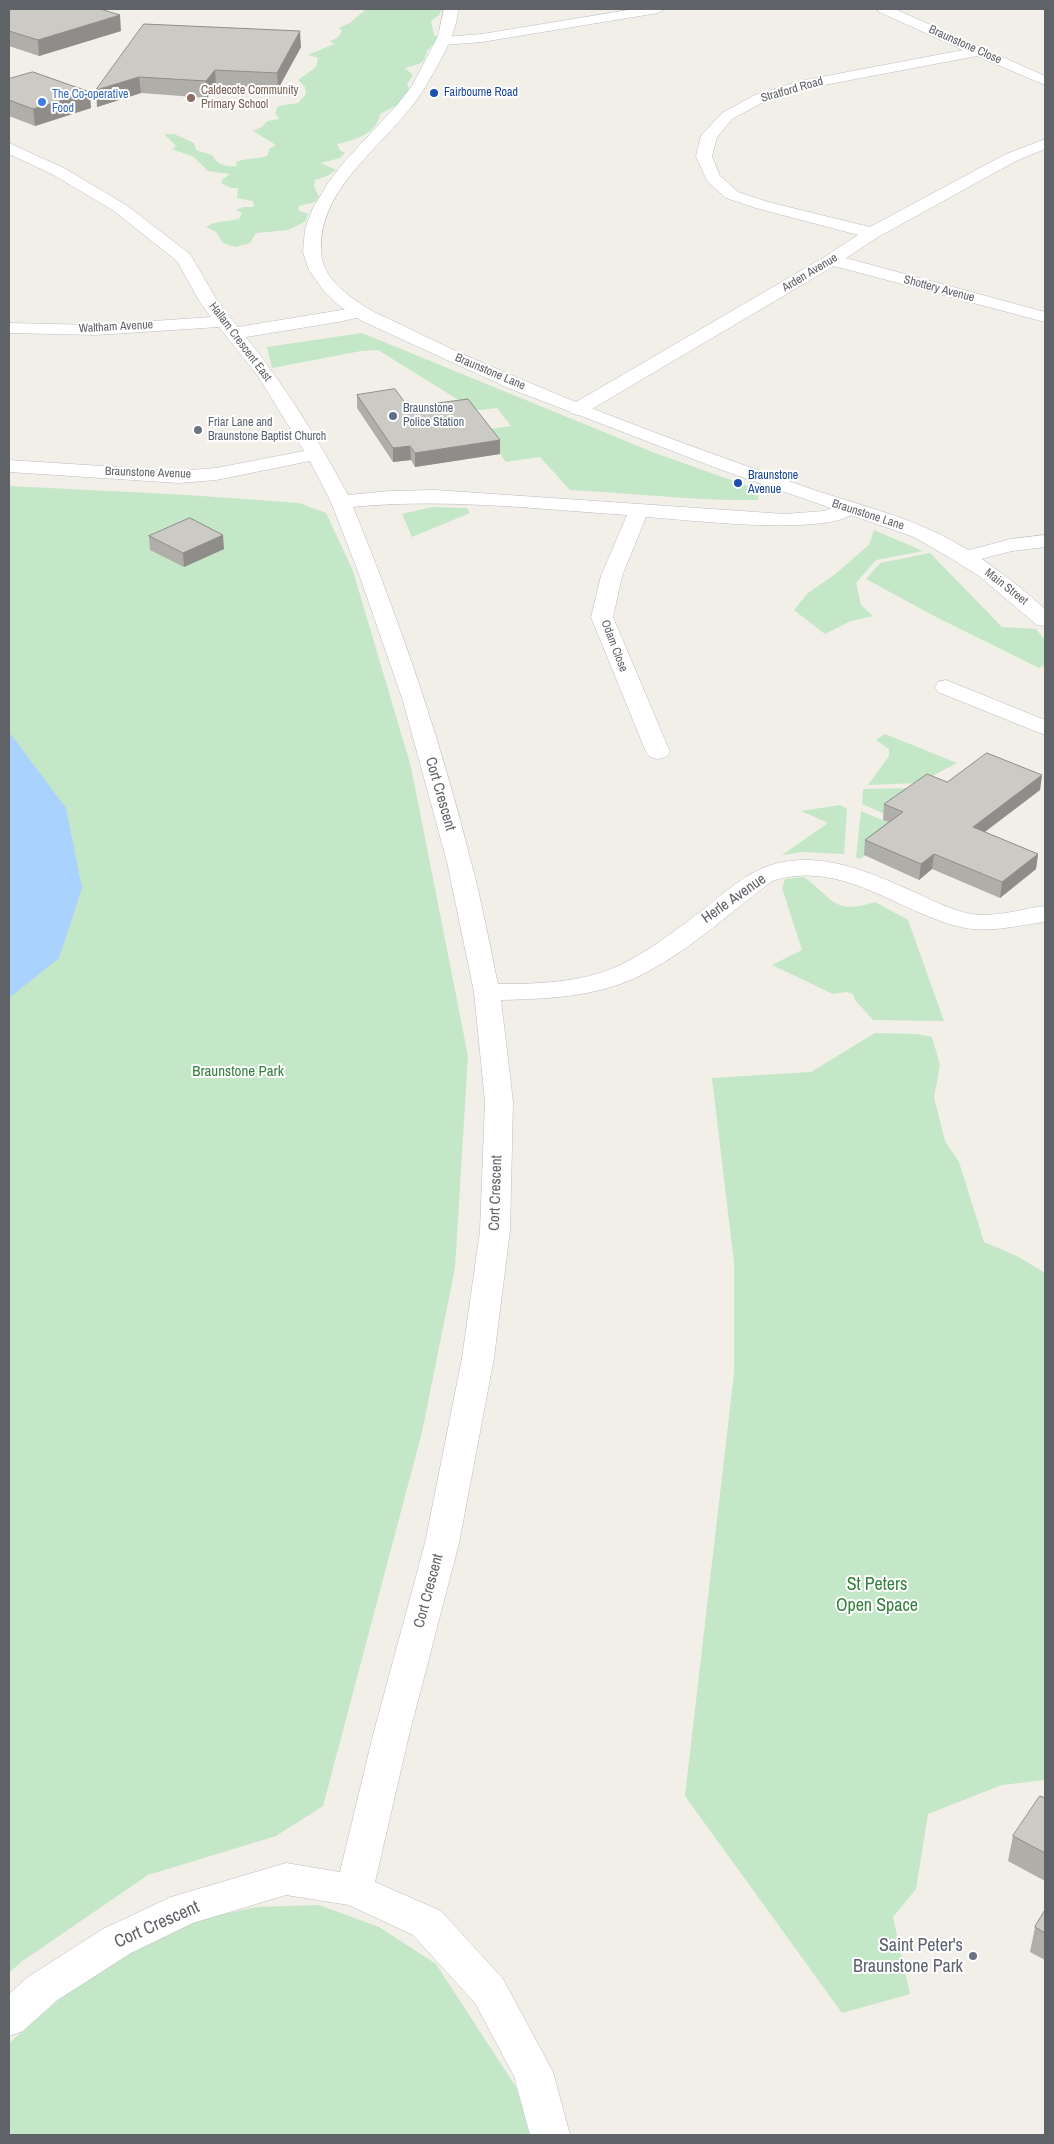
<!DOCTYPE html>
<style>
body{margin:0}
#map{position:relative;width:1054px;height:2144px;overflow:hidden;background:#f1efe7;font-family:"Archivo Narrow",sans-serif}
canvas{display:block}
.frame{position:absolute;inset:0;border:10px solid #5f6267;pointer-events:none}
</style>
<div id="map">
<canvas width="1054" height="2144"></canvas>
<div class="frame"></div>
</div>
<script>
const g = document.querySelector('canvas').getContext('2d');
g.lineJoin = 'round';
function fillPath(path, color) { g.fillStyle = color; g.fill(path, 'evenodd'); }
function strokePath(path, color, width, dash) { g.strokeStyle = color; g.lineWidth = width; g.lineCap = dash ? 'butt' : 'round'; g.setLineDash(dash || []); g.stroke(path); }
function write(font, color, halo, rows, align = 'center') {
  g.font = font + ' "Archivo Narrow",sans-serif'; g.lineWidth = 4; g.setLineDash([]); g.textBaseline = 'middle'; g.strokeStyle = halo; g.fillStyle = color; for (const [text, x, y, turn = 0] of rows) {
    g.save(); g.translate(x, y); g.rotate((+turn || 0) * Math.PI / 180); g.textAlign = isNaN(turn) ? turn : align; if (halo) g.strokeText(text, 0, 0); g.fillText(text, 0, 0); g.restore();
  }
}
const green = new Path2D(`
 M362,9H442L439,15L431,21L434,35L438,38L427,51L424,60L419,64L405,68L413,75L407,84L410,91L401,103L380,114C377,134 353,141 337,144L340,150L345,153L340,158L321,163L336,170L327,176L315,180L314,186L319,197L315,202L299,206L298,210L308,214L306,221L288,230L256,233L250,243L235,247L223,243L216,232L206,227C216,220 227,222 239,219L242,213L236,210L243,207H254L253,201L237,198L238,188H231L222,184V180L230,174L208,171L194,157L172,149L176,146L164,134H174L194,143L196,150L212,155C218,166 227,167 237,166L236,162C246,158 257,159 267,156L269,149L276,145L253,131L262,127L267,121L279,119L275,113L278,106L298,103L306,94L305,87L298,80L316,67L318,58L308,55L334,44L330,41L337,38L342,31L339,28L350,23L365,10Z
 M362,333L655,453L759,490L758,500C695,501 633,493 570,490L540,457L506,462L482,430L511,426L497,408L480,410L473,409L378,350L361,351L272,368L267,347Z
 M9,486L188,495L299,503L326,513L353,571L411,767L468,1056L455,1268L422,1432L323,1806L276,1836L148,1875L21,1962L9,1973Z
 M432,507L467,508L470,513L412,537L402,514Z
 M874,530L923,551L876,560L856,583L861,605L873,616L851,621L825,634L794,610L808,593L834,575L869,545Z
 M930,553L1002,627L1036,629L1045,640V665L1039,668L936,617L866,579L880,563Z
 M885,734L957,763L919,783L868,785L889,756V749L876,740Z
 M915,788L889,816L862,804L863,789Z
 M840,805L847,809L844,854L804,852L782,855L828,823L801,811Z
 M861,811L901,828L860,859L856,857Z
 M804,877C835,900 833,915 875,902L908,920L944,1021L873,1020L855,1000L853,994L846,992L833,994L772,965L802,950L782,888L785,879Z
 M875,1033L917,1034L932,1037L940,1065L934,1097L945,1141L959,1162L984,1242L1017,1256L1045,1273V1780L1002,1785L928,1814L916,1889L893,1917L910,1994L842,2013L685,1796L734,1373V1263L712,1078L811,1072Z
 M319,1905L379,1927L436,1964L516,2087L530,2135H9V2043L92,1971L179,1923L257,1907Z`);
const water = new Path2D(`
 M9,732L66,808L82,888L59,958L9,998Z`);
const minor = new Path2D(`
 M634,9H665L658,13L482,42L444,45L439,44L437,41L439,38L444,37L482,34Z
 M877,9H895L1045,76V85L977,56L803,89L765,101L732,119L717,137L712,156L720,176L738,192L768,202L870,227L1004,155L1045,139V149L1016,161L878,237L846,258L1045,312V322L834,266L585,413L578,415L571,413L568,409L571,405L826,256L858,235L756,208L726,198L707,181L696,156L701,136L722,113L755,95L800,81L963,50L879,12Z
 M9,143L64,168L126,205L190,254L218,302L238,327L359,307L365,308L368,312L365,316L338,322L246,337C285,386 318,439 348,495L390,491L435,490L785,514L824,511L848,503L855,505L858,509C838,539 683,519 646,517L622,576L613,617L670,752L666,757L658,759L650,757L646,752L591,617L601,576L627,515C536,509 444,498 353,507C400,622 441,741 471,862C482,902 489,943 498,984C532,984 568,983 600,973C637,961 669,935 700,912C726,892 750,868 783,862C831,853 878,876 921,895C935,902 951,909 966,913C992,919 1020,909 1045,906V922C1019,925 991,933 965,928C899,914 843,858 772,881C728,914 686,954 635,978C594,997 546,999 501,1000L513,1102L510,1231L494,1358L459,1543L409,1735L375,1882L441,1911L503,1979L553,2072L570,2135H530L514,2076L475,2003L413,1935L349,1905L286,1895L193,1923L131,1953L56,2001L23,2031L9,2036V1994L28,1977L103,1929L171,1897L286,1863L340,1872L373,1735L425,1543L462,1358L480,1231L485,1102L474,992L447,862L403,701L359,574L331,502L310,461L216,480L179,483L9,472V460L179,471L216,468L304,451L258,376L219,327L96,335L9,333V323L96,325L211,317L201,304L177,261L114,211L52,174L9,154Z
 M1045,535V547L1012,551L965,563L958,561L955,557L958,553L1011,539Z
 M946,680L1045,720V735L938,692L935,687L938,682Z`);
const tertiary = new Path2D(`
 M444,9H458C457,28 449,44 440,61C430,79 421,96 407,112C374,153 319,192 321,250C321,273 340,290 358,302C371,312 387,318 402,325C430,339 459,353 488,365C590,410 695,448 800,485C841,500 885,510 926,528C970,547 1009,577 1045,609V626L1037,625L979,576L947,556L914,537L719,469L506,387L362,321L337,304L323,290L309,270L303,252L305,229L313,208L328,183L344,162L397,105L412,86L438,36Z`);
const wall = new Path2D(`
 M9,9L121,31L39,56L9,46Z
 M144,24L301,47L278,89L216,86L207,98L141,93L97,107Z
 M9,79L91,108L35,126L9,116Z
 M357,395L408,407L500,440V454L415,467L411,460L393,462L357,408Z
 M149,536L224,549L184,567L150,550Z
 M1042,775L1040,790L985,832L1038,854L1036,869L1000,898L932,869L919,880L864,855L865,840L888,822L883,820L884,804L947,782Z
 M1045,1798V1881L1008,1861L1013,1836Z
 M1045,1910V1960L1030,1952L1035,1927Z`);
const shadedWall = new Path2D(`
 M120,15L121,31L39,56L38,40Z
 M300,31L301,47L278,89L277,73Z
 M215,70L216,86L207,98L206,81Z
 M139,77L141,93L97,107L96,90Z
 M90,92L91,108L35,126L33,109Z
 M500,440V454L415,467V453Z
 M410,446L411,460L393,462V448Z
 M223,535L224,549L184,567L183,553Z
 M1042,775L1040,790L971,842L973,827Z
 M934,854L932,869L919,880L921,864Z
 M1038,854L1036,869L1000,898L1002,882Z`);
const building = new Path2D(`
 M9,9H100L120,15L38,40L9,31Z
 M144,24L300,31L277,73L215,70L206,81L139,77L96,90Z
 M33,72L90,92L33,109L9,100V79Z
 M395,389L408,407L468,399L500,440L415,453L410,446L393,448L357,395Z
 M190,518L223,535L183,553L149,536Z
 M987,753L1042,775L973,827L1038,854L1002,882L934,854L921,864L865,840L903,812L884,804L927,774L947,782Z
 M1040,1796L1045,1798V1853L1013,1836Z
 M1045,1910V1933L1035,1927Z`);
const markers = [
 [434,93,5,"#1a4fb4"],
 [191,98,5,"#8d6e63"],
 [42,102,5,"#3f7fe0"],
 [393,416,5,"#5c6f8a"],
 [198,430,5,"#6b7280"],
 [738,483,5,"#1a4fb4"],
 [973,1956,5,"#6b7280"]
];
const farStreetnames = [
 ["Braunstone Close",965,45,24],
 ["Stratford Road",792,90,-16],
 ["Arden Avenue",810,273,-31],
 ["Shottery Avenue",939,289,15],
 ["Waltham Avenue",116,327,-3],
 ["Hallam Crescent East",240,342,53],
 ["Braunstone Lane",490,372,23],
 ["Braunstone Avenue",148,473,2],
 ["Braunstone Lane",868,515,18],
 ["Main Street",1006,587,38],
 ["Odam Close",614,646,69]
];
const farEducationnames = [
 ["Caldecote Community",201,91],
 ["Primary School",201,105]
];
const farTransitnames = [
 ["Fairbourne Road",444,93],
 ["Braunstone",748,476],
 ["Avenue",748,490]
];
const farShopnames = [
 ["The Co-operative",52,95],
 ["Food",52,109]
];
const farServicenames = [
 ["Braunstone",403,409],
 ["Police Station",403,423]
];
const farWorshipnames = [
 ["Friar Lane and",208,423],
 ["Braunstone Baptist Church",208,437]
];
const streetNames = [
 ["Cort Crescent",440,794,74],
 ["Herle Avenue",734,899,-35],
 ["Cort Crescent",496,1193,-88],
 ["Cort Crescent",429,1591,-75]
];
const parkNames = [
 ["Braunstone Park",238,1072]
];
const nearParknames = [
 ["St Peters",877,1585],
 ["Open Space",877,1606]
];
const nearStreetnames = [
 ["Cort Crescent",157,1925,-24]
];
const nearWorshipnames = [
 ["Saint Peter's",963,1946],
 ["Braunstone Park",963,1967]
];
fillPath(green, '#c4e7c7');
fillPath(water, '#a9d2ff');
strokePath(minor, '#b9bcc0', 1);
strokePath(tertiary, '#b9bcc0', 1);
fillPath(minor, '#fff');
fillPath(tertiary, '#fff');
fillPath(wall, '#afaea9');
fillPath(shadedWall, '#8f8d89');
fillPath(building, '#cccac4');
strokePath(building, '#8f8d89', 1);
for (const [x, y, r, color] of markers) { const dot = new Path2D(); dot.arc(x, y, r, 0, 2 * Math.PI); g.fillStyle = color; g.fill(dot); strokePath(dot, '#fff', 2); }
write('12px', '#5f6267', '#fff', farStreetnames);
write('12px', '#785e54', '#fff', farEducationnames, 'left');
write('12px', '#164399', '#fff', farTransitnames, 'left');
write('12px', '#366cbe', '#fff', farShopnames, 'left');
write('12px', '#4e5e75', '#fff', farServicenames, 'left');
write('12px', '#5b616d', '#fff', farWorshipnames, 'left');
write('15px', '#5f6267', '#fff', streetNames);
write('15px', '#34813e', '#fff', parkNames);
write('18px', '#34813e', '#fff', nearParknames);
write('18px', '#5f6267', '#fff', nearStreetnames);
write('18px', '#5b616d', '#fff', nearWorshipnames, 'right');
</script>
